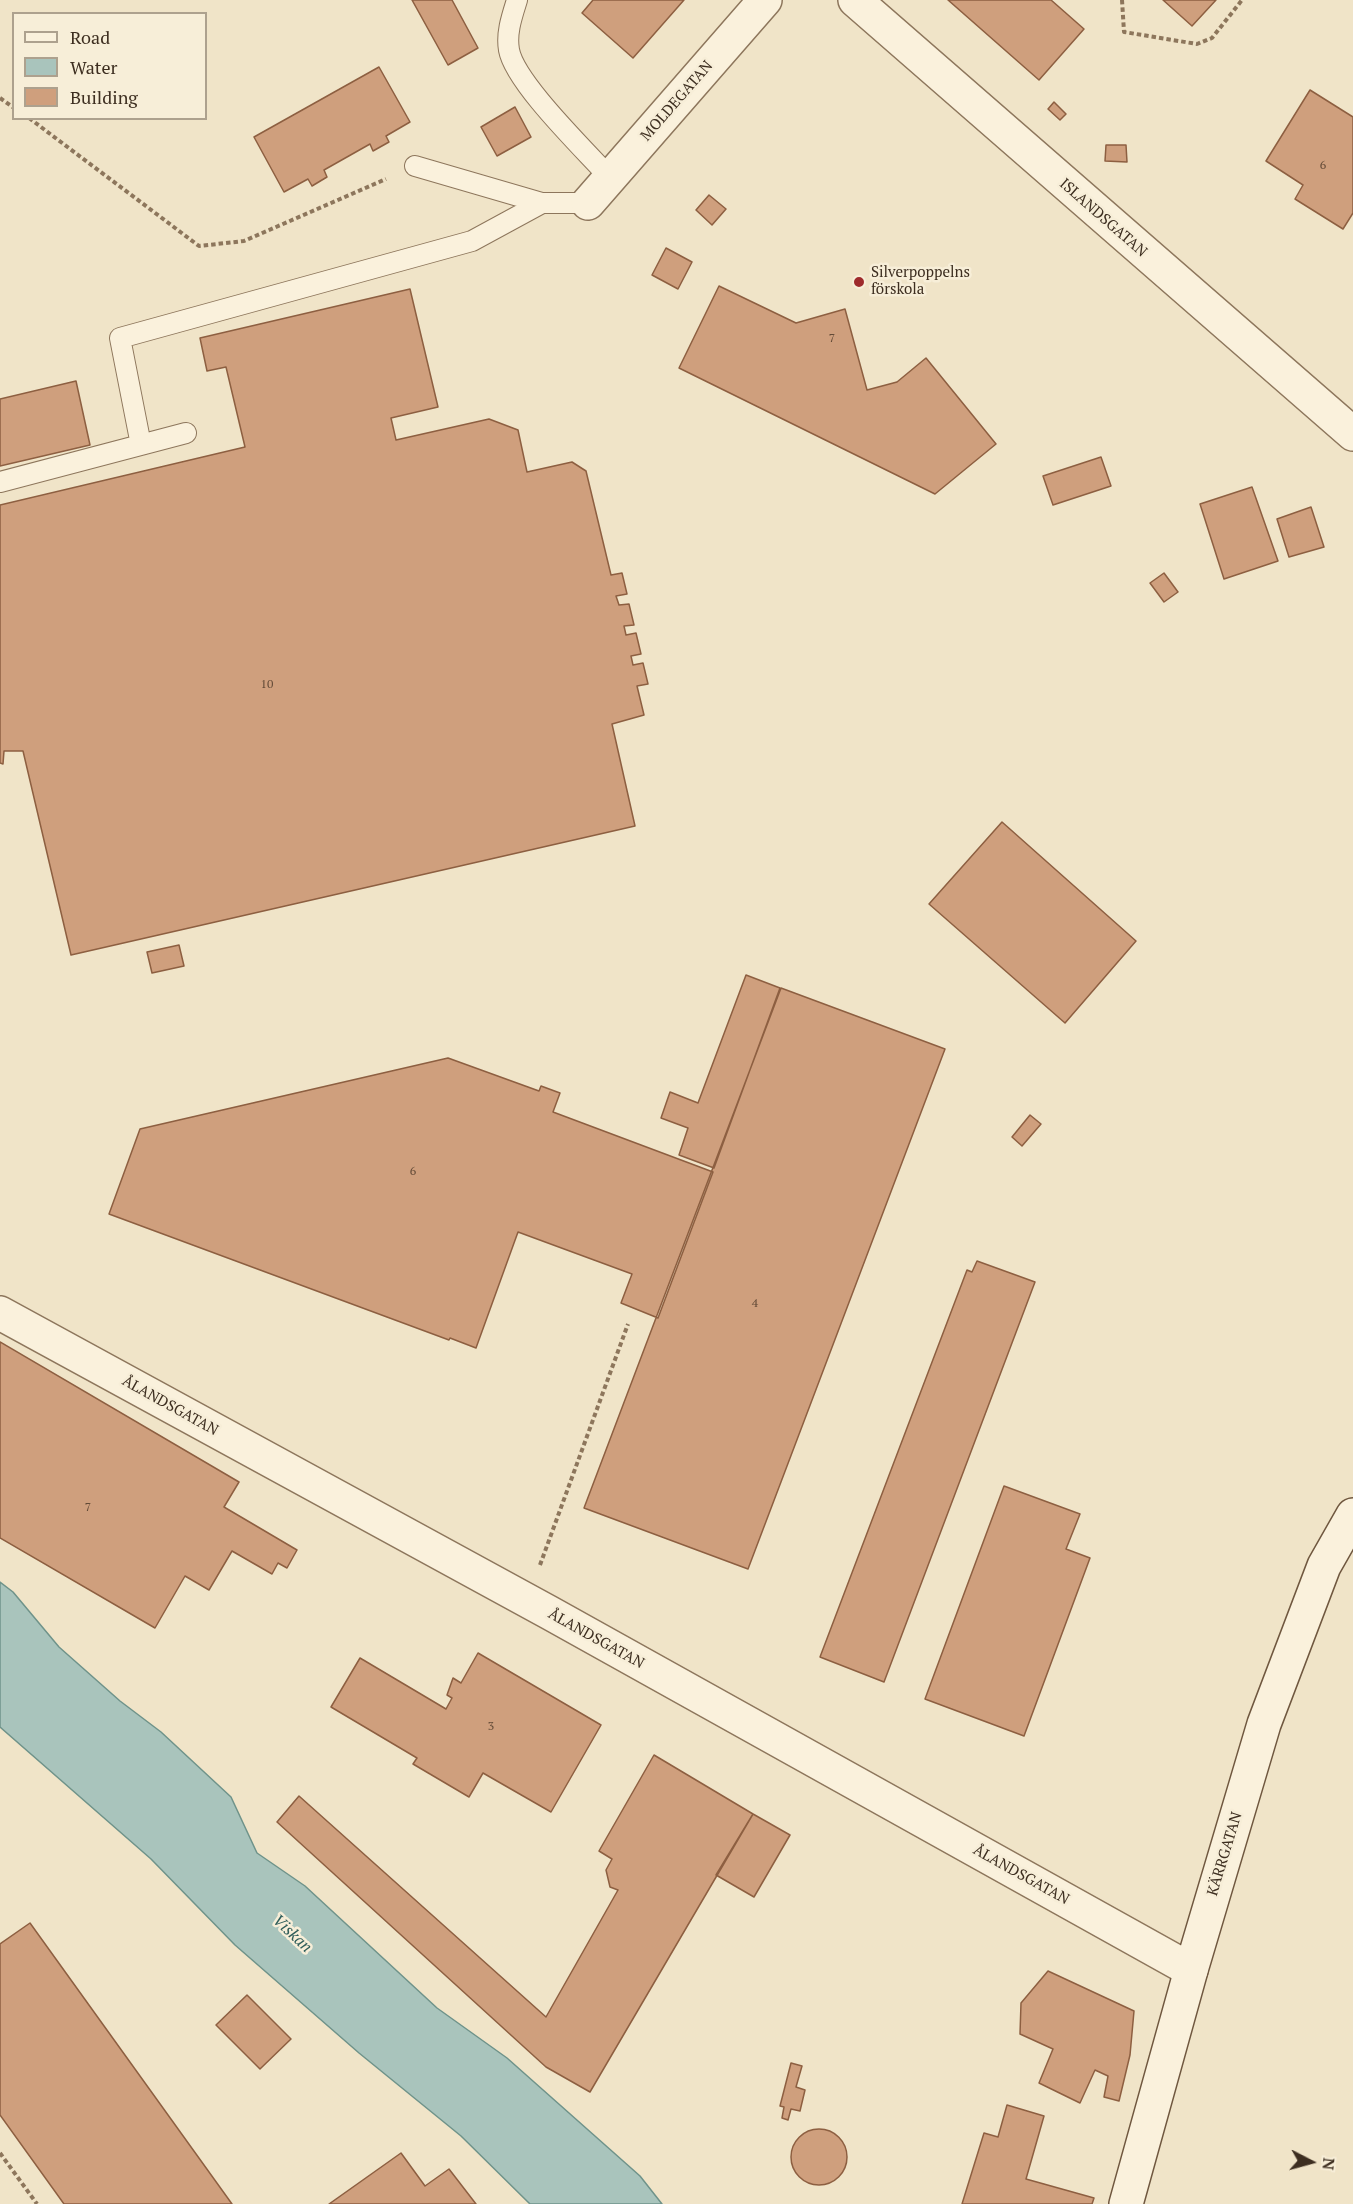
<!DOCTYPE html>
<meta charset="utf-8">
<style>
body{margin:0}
#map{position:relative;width:1353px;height:2204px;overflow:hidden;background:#f0e4c8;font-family:"PT Serif",serif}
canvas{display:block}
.legend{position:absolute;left:12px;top:12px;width:195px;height:108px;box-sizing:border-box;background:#f7eed8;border:2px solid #ada18e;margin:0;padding:8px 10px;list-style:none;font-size:18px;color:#3d2e20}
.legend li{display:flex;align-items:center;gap:12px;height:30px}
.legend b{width:30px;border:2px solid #ada18e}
.north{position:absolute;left:1281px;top:2132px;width:60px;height:60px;-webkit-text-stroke:4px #f7eed8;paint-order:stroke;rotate:96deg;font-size:16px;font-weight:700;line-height:24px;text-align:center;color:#3d2e20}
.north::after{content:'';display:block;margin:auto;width:21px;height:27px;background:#3d2e20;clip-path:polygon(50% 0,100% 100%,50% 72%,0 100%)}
</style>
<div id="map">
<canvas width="1353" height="2204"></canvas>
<ul class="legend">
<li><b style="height:8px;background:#faf1dc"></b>Road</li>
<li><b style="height:16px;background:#a9c4bc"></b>Water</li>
<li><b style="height:16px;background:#cf9f7d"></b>Building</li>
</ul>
<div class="north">N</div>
</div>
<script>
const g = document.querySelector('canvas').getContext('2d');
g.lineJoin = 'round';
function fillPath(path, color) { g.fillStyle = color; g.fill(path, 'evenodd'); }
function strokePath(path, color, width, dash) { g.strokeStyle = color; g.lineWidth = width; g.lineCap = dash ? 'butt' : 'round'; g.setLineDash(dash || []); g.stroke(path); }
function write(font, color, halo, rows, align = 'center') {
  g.font = font + ' "PT Serif",serif'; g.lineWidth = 5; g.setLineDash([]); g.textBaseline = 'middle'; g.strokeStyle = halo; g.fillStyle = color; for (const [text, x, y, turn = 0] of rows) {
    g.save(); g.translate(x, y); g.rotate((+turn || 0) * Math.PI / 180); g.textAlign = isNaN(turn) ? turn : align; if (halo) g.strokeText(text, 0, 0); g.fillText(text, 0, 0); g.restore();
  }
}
const water = new Path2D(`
 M0,1582L13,1592L59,1647L120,1701L161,1732L231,1797L257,1853L305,1886L437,2008L507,2058L640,2176L662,2204H530L461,2136L359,2053L235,1945L151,1859L0,1727Z`);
const building = new Path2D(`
 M412,0H452L478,48L448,65Z
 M593,0H684L633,58L582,13Z
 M948,0H1051L1084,29L1039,80Z
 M1163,0H1216L1192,26Z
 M379,67L410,122L386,136L389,142L373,151L370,144L324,170L327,177L312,186L308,179L284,192L254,137Z
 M1310,90L1353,117V213L1343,229L1295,199L1303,185L1266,161Z
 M1054,102L1066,114L1060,120L1048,109Z
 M515,107L531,137L497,156L481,127Z
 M1106,145H1126L1127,162L1105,161Z
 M709,195L726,209L712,225L696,210Z
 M666,248L692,262L678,289L652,275Z
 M719,286L796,323L845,309L867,390L897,382L926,358L996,444L935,494L679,368Z
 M410,289L438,407L391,418L396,440L489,419L518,430L527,472L572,462L586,471L611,575L622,573L627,594L616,596L619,605L629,604L634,625L624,626L626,635L636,633L641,654L631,656L633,665L643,663L648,684L637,686L644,715L612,724L635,826L71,955L23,751H4L3,764L0,763V505L245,447L226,367L207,371L200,338Z
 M76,381L90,445L0,466V399Z
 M1101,457L1111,486L1053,505L1043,476Z
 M1252,487L1278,561L1224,579L1200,504Z
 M1311,507L1324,547L1289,557L1277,519Z
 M1164,573L1178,592L1164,602L1150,583Z
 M1002,822L1136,941L1065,1023L929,904Z
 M179,945L184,966L152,973L147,952Z
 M746,975L780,988L714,1168L679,1155L688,1128L661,1118L670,1092L698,1103Z
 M781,988L945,1049L748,1569L584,1508Z
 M448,1058L539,1091L541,1086L560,1093L553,1112L713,1172L658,1318L621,1303L632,1274L518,1232L476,1348L450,1338L449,1340L109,1214L140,1129Z
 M1030,1115L1041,1124L1022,1146L1012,1137Z
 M977,1261L1035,1282L884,1682L820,1657L967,1270L972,1272Z
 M0,1342L239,1482L224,1507L297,1550L287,1568L278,1563L272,1574L232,1551L209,1590L185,1576L155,1628L0,1538Z
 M1004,1486L1080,1514L1066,1549L1090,1558L1024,1736L925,1699Z
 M478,1653L601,1725L551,1812L483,1773L469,1797L413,1764L417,1758L331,1707L360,1658L446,1709L452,1698L447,1695L453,1678L461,1683Z
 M654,1755L753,1814L590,2092L546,2067L277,1822L299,1796L546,2017L618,1890L610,1887L606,1870L612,1859L599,1851Z
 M753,1814L790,1835L754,1897L716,1875Z
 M30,1923L232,2204H64L0,2115V1944Z
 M1048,1971L1134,2011L1130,2055L1119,2101L1104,2097L1108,2076L1095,2070L1080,2103L1039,2083L1053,2049L1020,2034L1021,2003Z
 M247,1995L291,2039L260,2069L216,2025Z
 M791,2063L802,2066L796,2087L805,2090L800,2111L791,2109L788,2120L782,2118L784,2107L780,2106Z
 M1007,2105L1044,2116L1026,2179L1094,2198L1092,2204H962L984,2133L998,2137Z
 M791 2157a28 28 0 1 1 56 0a28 28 0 1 1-56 0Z
 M401,2153L425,2186L449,2169L476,2204H329Z`);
const path = new Path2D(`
 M1122,0L1124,32L1197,44L1212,38L1242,0
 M0,98L14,108
 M29,118L199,246L244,241L386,179
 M540,1565L628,1324
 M0,2153L37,2204`);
const lane = new Path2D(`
 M517,0C512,16 506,33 509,50C515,83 586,151 610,178
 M415,166L542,203
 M141,445L120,338L472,241L542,203H588
 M0,482L186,433`);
const street = new Path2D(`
 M855,0L1353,434
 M588,203L765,0
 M0,1313L550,1613L1191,1970`);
const secondary = new Path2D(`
 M1126,2204L1191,1970L1264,1724L1324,1566L1353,1515`);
const markers = [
 [859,282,6,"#9e2a2b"]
];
const numberNames = [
 ["6",1323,166],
 ["7",832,339],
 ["10",267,685],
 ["6",413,1172],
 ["4",755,1304],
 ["7",88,1508],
 ["3",491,1727]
];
const streetNames = [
 ["MOLDEGATAN",677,101,-49],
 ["ISLANDSGATAN",1103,218,41],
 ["ÅLANDSGATAN",170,1406,29],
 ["ÅLANDSGATAN",596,1639,29],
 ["KÄRRGATAN",1225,1854,-73],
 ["ÅLANDSGATAN",1021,1875,29]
];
const poiNames = [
 ["Silverpoppelns",871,273],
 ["förskola",871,290]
];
const waterNames = [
 ["Viskan",292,1934,43]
];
fillPath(water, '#a9c4bc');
strokePath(water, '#6f938a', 1.5);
fillPath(building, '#cf9f7d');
strokePath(building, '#8d5f41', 1.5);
strokePath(lane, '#8d765c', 22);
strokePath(street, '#8d765c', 36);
strokePath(secondary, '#6f573f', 36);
strokePath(path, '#8d765c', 4, [4.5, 3]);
strokePath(lane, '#faf1dc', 20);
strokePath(street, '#faf1dc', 33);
strokePath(secondary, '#faf1dc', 33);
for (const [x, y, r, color] of markers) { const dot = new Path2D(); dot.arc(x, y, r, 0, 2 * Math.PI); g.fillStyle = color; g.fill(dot); strokePath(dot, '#f7eed8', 2); }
write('12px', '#624a37', null, numberNames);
write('15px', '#3d2e20', '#f7eed8', streetNames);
write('15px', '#3d2e20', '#f7eed8', poiNames, 'left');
write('italic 16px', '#2f5d5a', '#f7eed8', waterNames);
</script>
